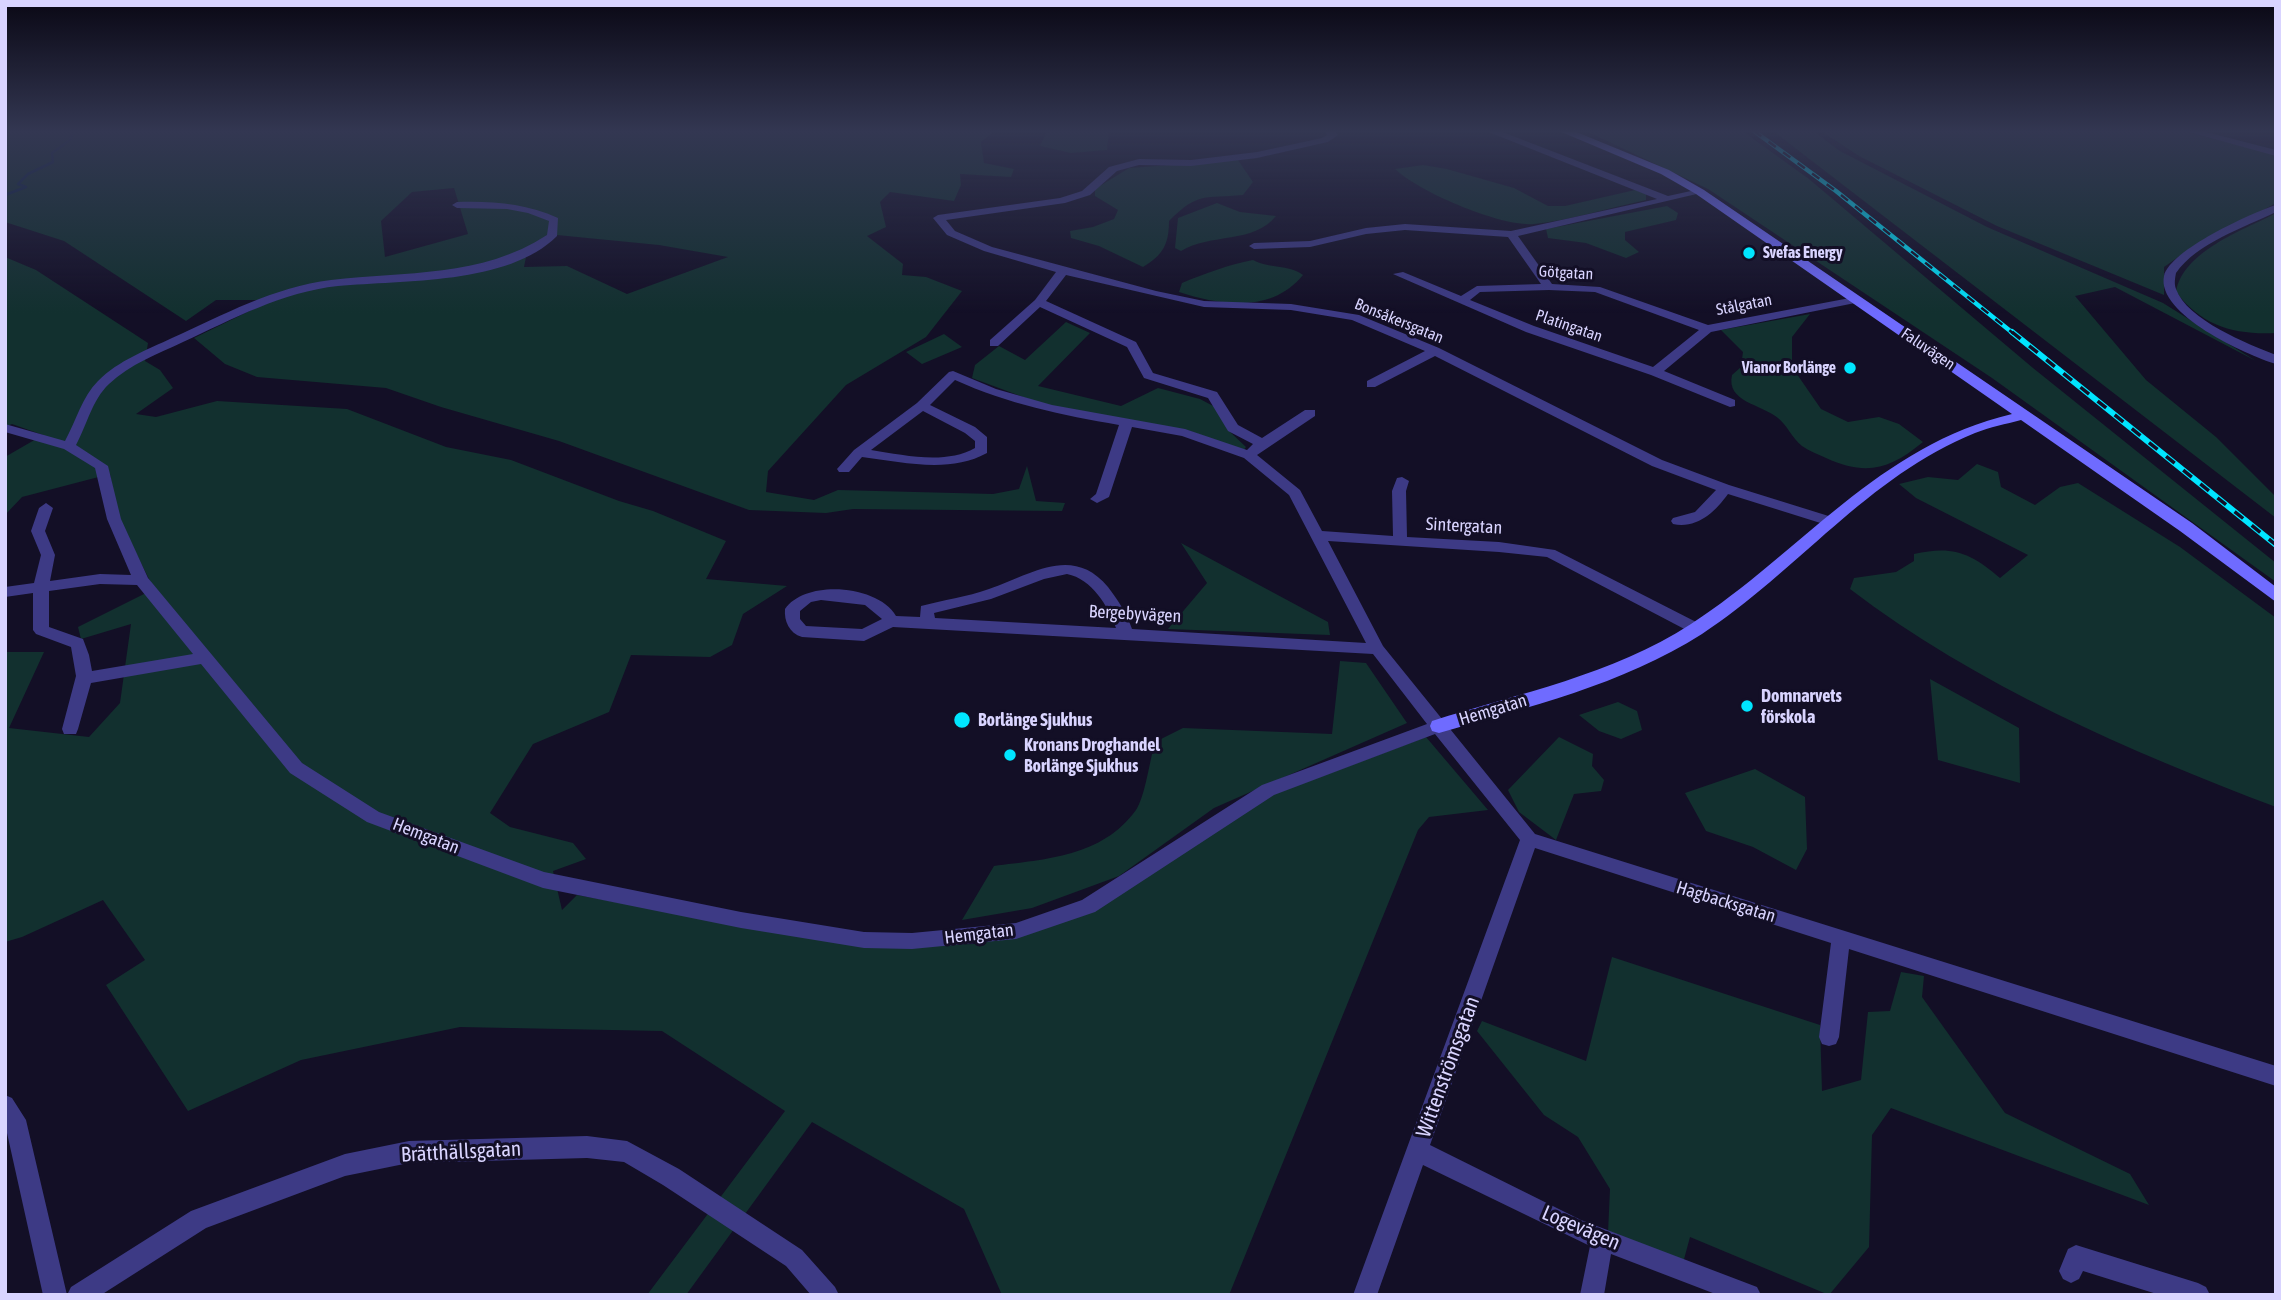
<!DOCTYPE html>
<meta charset="utf-8">
<style>
body{margin:0}
#map{position:relative;width:2281px;height:1300px;overflow:hidden;background:#130f26;font-family:"Asap Condensed",sans-serif}
canvas{display:block}
.frame{position:absolute;inset:0;border:7px solid #d9d4ff;pointer-events:none}
</style>
<div id="map">
<canvas width="2281" height="1300"></canvas>
<div class="frame"></div>
</div>
<script>
const g = document.querySelector('canvas').getContext('2d');
g.lineJoin = 'round';
function fillPath(path, color) { g.fillStyle = color; g.fill(path, 'evenodd'); }
function strokePath(path, color, width, dash) { g.strokeStyle = color; g.lineWidth = width; g.lineCap = dash ? 'butt' : 'round'; g.setLineDash(dash || []); g.stroke(path); }
function write(font, color, halo, rows, align = 'center') {
  g.font = font + ' "Asap Condensed",sans-serif'; g.lineWidth = 6; g.setLineDash([]); g.textBaseline = 'middle'; g.strokeStyle = halo; g.fillStyle = color; for (const [text, x, y, turn = 0] of rows) {
    g.save(); g.translate(x, y); g.rotate((+turn || 0) * Math.PI / 180); g.textAlign = isNaN(turn) ? turn : align; if (halo) g.strokeText(text, 0, 0); g.fillText(text, 0, 0); g.restore();
  }
}
const green = new Path2D(`
 M5,131H995L981,142L984,163L1014,169L1011,177L960,174L961,185L954,201L890,192L880,202L886,227L867,236L903,264L902,275L926,277L962,291L926,337L846,385L768,471L766,492L814,500L838,490L993,494L1019,489L1027,466L1036,501L1065,503L1062,511L853,509L826,513L749,510L559,441L441,407L386,388L257,377L225,364L194,338L272,300H216L186,321L64,241L5,222ZM454,188L468,234L385,257L381,221L412,192ZM557,235L659,245L728,257L627,294L567,266L524,267L526,257Z
 M1047,131H1109L1107,150L1071,153L1040,146Z
 M1586,131H1743L1748,135L1809,179L2033,368L2276,563V582L1992,378L1708,189Z
 M1773,131H1813L1840,151L1987,227L2163,303L2256,361L2115,287L2075,296L2146,380L2216,437L2276,497V518Z
 M1821,131H2183L2276,155V203L2181,255L2164,267V295L1997,226L1859,156Z
 M1238,160L1253,182L1243,195C1204,199 1199,191 1169,221C1169,244 1163,255 1143,267L1099,246L1071,238L1070,231L1093,227L1114,219L1118,210L1095,196V189L1129,168Z
 M1423,165L1447,169L1514,188L1548,206H1565L1635,190L1646,194V200C1609,208 1571,220 1534,224C1501,227 1419,192 1395,169Z
 M1217,203L1240,212L1276,216C1254,244 1210,233 1181,251L1175,248L1178,218Z
 M1667,206L1678,213L1676,220L1625,232V240L1639,252L1626,258L1586,243L1548,238L1546,229Z
 M2276,213V333C2234,335 2202,326 2176,292C2183,251 2242,231 2276,213Z
 M5,257L36,270L148,343L145,361L160,370L173,388L136,414L156,417L217,401L347,409L446,447L511,460L619,501L653,511L726,541L706,579L787,586L743,614L732,645L710,657L631,655L609,712L533,744L490,813L510,827L573,843L586,859L553,871L562,910L577,895L863,947L974,944L1018,935L1092,909L1269,796L1426,737L1488,810L1429,817L1418,830L1229,1295H1002L964,1209L812,1122L686,1295H647L785,1111L662,1031L460,1027L301,1060L188,1111L106,985L145,960L103,900L22,937L5,942V652H44L9,728L89,737L120,703L131,624L81,639L78,627L154,589L118,517L110,474L22,497L5,515V457L43,435L12,424L5,427Z
 M1253,260C1269,269 1288,264 1303,275C1272,313 1222,306 1179,292L1182,283C1206,273 1228,265 1253,260Z
 M1810,314L1792,337V367L1821,409L1848,422L1879,417L1899,424L1923,442C1889,470 1866,476 1826,458C1818,454 1809,451 1802,446C1792,438 1787,425 1778,418C1761,404 1726,402 1732,375L1741,367L1743,352L1721,330Z
 M1066,322L1090,333L1038,386L1121,406L1158,388L1200,399L1217,408L1228,430L1246,447L1243,451L1190,431L1050,407L972,378L975,365L999,346L1025,360Z
 M944,334L962,347L922,364L906,352Z
 M1977,464L1998,472L2001,487L2035,505L2060,487L2078,483L2180,547L2276,618V807C2128,751 1976,685 1850,589L1854,578L1896,572L1914,561V554C1953,545 1971,553 2000,578L2028,555L1916,498L1899,484L1928,477L1958,480Z
 M1181,543L1328,622L1330,635L1168,629L1207,583Z
 M1340,661L1366,663L1407,723L1214,808L1119,876L1032,908L962,920L994,866C1046,859 1102,857 1136,810C1145,797 1150,759 1155,742L1183,728L1332,734Z
 M1930,679L2019,728L2020,783L1938,760Z
 M1618,702L1637,711L1642,730L1621,739L1599,731L1579,715Z
 M1559,737L1593,754L1592,766L1604,780L1601,791L1574,794L1556,840L1519,812L1508,790Z
 M1755,769L1805,797L1807,849L1796,870L1753,847L1706,831L1685,793Z
 M1612,957L1820,1025L1822,1091L1861,1080L1868,1012L1890,1011L1901,972L1924,976L1922,997L2005,1113L2130,1174L2149,1205L1891,1108L1872,1135L1869,1247L1829,1295L1690,1237L1683,1263L1608,1233L1610,1189L1578,1137L1544,1115L1477,1031L1482,1021L1586,1061Z`);
const stream = new Path2D(`
 M5,195L26,187L18,184L28,174L53,162L52,153L70,140L74,131`);
const street = new Path2D(`
 M1324,131H1335L1338,135L1328,142L1257,158L1191,166L1139,165L1117,171L1090,195L1065,203L946,220L955,231L992,247L1156,291L1204,301L1291,304L1359,315L1439,348L1662,460L1729,485L1835,518L1837,521L1835,524L1830,526L1728,494C1715,512 1697,529 1673,524L1671,521L1673,518L1695,512L1716,490L1652,466L1435,356L1375,387H1367V381L1425,351L1352,320L1291,310L1204,307L1066,275L1046,301L1136,342L1153,373L1217,392L1238,425L1262,438L1305,410H1315V416L1257,455L1300,490L1322,531L1393,536L1392,491L1397,478L1402,477L1409,481L1406,491L1407,537L1499,542L1555,550L1702,625L1705,629L1702,633H1692L1547,557L1499,552L1328,541L1383,646L1535,834L2276,1066V1086L1849,949L1839,1037L1836,1044L1829,1046L1822,1044L1819,1037L1831,943L1535,848L1430,1145L1581,1220L1757,1287L1761,1295H1718L1611,1254L1604,1295H1580L1590,1246L1423,1165L1377,1295H1353L1520,840L1435,734L1274,795L1095,912L1016,939L912,949L864,948L741,928L543,888L367,822L290,773L201,664L91,683L78,729L76,734H64L62,729L76,676L71,647L36,634L33,630V593L5,597V587L34,583L41,555L31,531L39,508L46,503L53,508L45,531L55,555L50,581L100,574L131,575L107,519L95,468L64,449L5,432V424L65,441C76,421 82,397 98,381C119,360 147,350 172,338C223,315 274,287 331,280C406,271 481,278 547,235L549,221L528,213L507,209L457,208L452,205L457,202C492,201 525,203 558,218L557,236C508,285 403,280 338,286C282,292 233,319 183,342C158,354 130,364 109,384C92,400 87,425 76,445L108,466L121,519L148,578L302,763L379,812L544,872L741,912L864,932L912,933L1016,923L1082,900L1262,785L1427,724L1373,654L893,627L864,641L802,637C789,633 784,621 785,609C806,579 878,585 896,616L920,617L921,606C943,600 967,597 989,589C1031,575 1072,544 1108,587C1118,600 1127,614 1132,629L1366,643L1289,495L1244,458L1182,436L1132,427L1109,497L1097,503L1090,499L1096,494L1119,425C1062,415 1008,404 955,380L930,405L975,427L987,437V453C949,474 903,462 862,457L849,472H839L837,469L854,450L917,403L949,372L953,371L996,389L1052,405L1185,429L1247,450L1253,444L1228,431L1208,398L1144,378L1127,347L1040,307L998,346H990V340L1035,300L1056,272L984,251L947,235L933,218L938,215L1060,198L1082,191L1109,167L1139,159L1191,160L1257,152L1322,138L1327,135ZM923,411L965,433L975,441V448C945,465 904,455 871,450ZM1067,574C1092,579 1108,606 1116,628L935,618L934,613L991,599L1044,579ZM100,584L137,585L193,654L92,671L89,655L83,639L49,627V591ZM821,600L865,605L882,619L862,629L806,626L800,619V611L811,602Z
 M1486,131H1500L1668,196L1700,189L1705,192L1518,236L1552,284L1600,287L1708,325L1855,297L1861,300L1855,303L1711,332L1664,371L1735,400V406L1730,407L1651,375L1526,332L1393,274L1403,272L1461,296L1477,286L1541,284L1508,237L1405,230L1366,234L1310,247L1254,249L1249,246L1254,243L1310,241L1366,228L1405,224L1511,231L1657,199ZM1549,290L1595,292L1699,330L1653,367L1534,326L1470,300L1480,292Z
 M2185,131H2202L2276,150V156Z
 M2276,205V212C2243,228 2197,243 2176,273C2175,278 2174,284 2176,289C2187,320 2248,344 2276,355V364C2246,355 2156,314 2164,276C2170,250 2251,213 2276,205Z
 M5,1095L12,1098L26,1120L67,1295H43L5,1124Z
 M587,1136L627,1141L679,1169L802,1250L835,1287L839,1295H811L786,1266L663,1185L624,1162L587,1158L409,1163L345,1176L206,1228L101,1295H67L71,1287L191,1211L345,1154L409,1141Z
 M2076,1245L2198,1283L2206,1287L2210,1295H2160L2083,1271L2079,1279L2071,1283L2063,1279L2059,1271L2068,1249Z`);
const secondary = new Path2D(`
 M1559,131H1574L1669,170L1704,190L2192,523L2276,587V602L2180,531L2021,420C2006,424 1990,427 1975,433C1868,476 1797,572 1702,634C1622,685 1528,707 1439,733L1432,731L1430,726L1432,721C1520,693 1612,675 1691,624C1801,553 1879,445 2012,414L1696,194L1661,174Z`);
const railFar1 = new Path2D(`
 M1754,131L1836,191L2014,334`);
const rail = new Path2D(`
 M2012,332L2276,545`);
const markers = [
 [1749,253,7,"#00e5ff"],
 [1850,368,7,"#00e5ff"],
 [1747,706,7,"#00e5ff"],
 [962,720,9,"#00e5ff"],
 [1010,755,7,"#00e5ff"]
];
const farPoinames = [
 ["Svefas Energy",1763,253],
 ["Vianor Borlänge",1836,368,"right"]
];
const farStreetnames = [
 ["Götgatan",1566,273,3],
 ["Stålgatan",1744,305,-11],
 ["Bonsåkersgatan",1399,321,22],
 ["Platingatan",1569,326,19],
 ["Faluvägen",1928,349,34]
];
const streetNames = [
 ["Sintergatan",1464,526,3],
 ["Bergebyvägen",1135,614,3],
 ["Hemgatan",1493,710,-17],
 ["Hemgatan",426,836,21],
 ["Hagbacksgatan",1726,902,17],
 ["Hemgatan",979,934,-7]
];
const poiNames = [
 ["Domnarvets",1761,696],
 ["förskola",1761,717],
 ["Borlänge Sjukhus",978,720],
 ["Kronans Droghandel",1024,745],
 ["Borlänge Sjukhus",1024,766]
];
const nearStreetnames = [
 ["Wittenströmsgatan",1448,1067,-70],
 ["Brätthällsgatan",461,1152,-3],
 ["Logevägen",1581,1228,23]
];
fillPath(green, '#12302f');
strokePath(stream, '#0c2248', 2.5);
fillPath(street, '#3d3a85');
fillPath(secondary, '#6f6bff');
strokePath(railFar1, '#00e5ff', 4.5);
strokePath(rail, '#00e5ff', 6);
strokePath(railFar1, '#130f26', 2.5, [9]);
strokePath(rail, '#130f26', 3.5, [11]);
const sky = g.createLinearGradient(0, 0, 0, 313);
sky.addColorStop(0, '#0a0815');
sky.addColorStop(0.42, '#333752');
sky.addColorStop(1, '#33375200');
g.fillStyle = sky;
g.fillRect(0, 0, 2281, 313);
for (const [x, y, r, color] of markers) { const dot = new Path2D(); dot.arc(x, y, r, 0, 2 * Math.PI); g.fillStyle = color; g.fill(dot); strokePath(dot, '#130f26', 2.5); }
write('bold 16px', '#d9d4ff', '#130f26', farPoinames, 'left');
write('16px', '#d9d4ff', '#130f26', farStreetnames);
write('18px', '#d9d4ff', '#130f26', streetNames);
write('bold 18px', '#d9d4ff', '#130f26', poiNames, 'left');
write('21px', '#d9d4ff', '#130f26', nearStreetnames);
</script>
